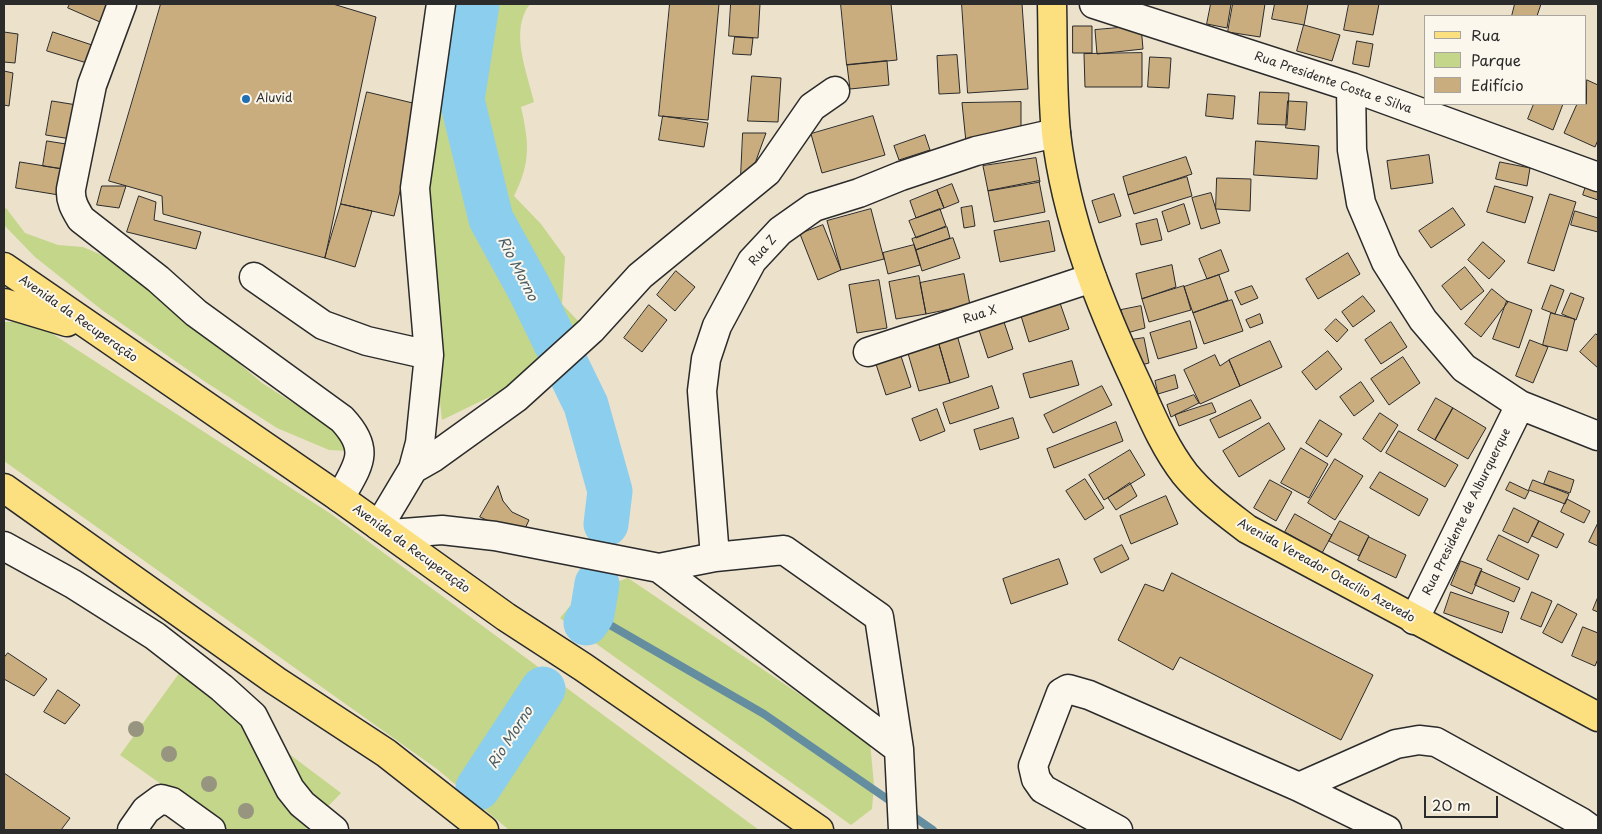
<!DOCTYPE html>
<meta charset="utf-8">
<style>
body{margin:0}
#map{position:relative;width:1602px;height:834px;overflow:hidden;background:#ece1cb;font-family:"Playpen Sans",sans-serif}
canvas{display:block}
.frame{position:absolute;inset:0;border:5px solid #2b2b2b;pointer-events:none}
.legend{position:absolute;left:1424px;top:15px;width:162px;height:90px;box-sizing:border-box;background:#fbf7ec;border:1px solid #a8a59f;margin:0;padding:6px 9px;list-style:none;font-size:15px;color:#2b2b2b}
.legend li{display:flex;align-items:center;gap:10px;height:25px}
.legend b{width:25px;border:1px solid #a8a59f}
.scale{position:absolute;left:1424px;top:796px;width:74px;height:22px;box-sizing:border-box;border:2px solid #2b2b2b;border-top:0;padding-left:6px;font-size:15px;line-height:18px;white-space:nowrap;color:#2b2b2b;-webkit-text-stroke:4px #fbf7ec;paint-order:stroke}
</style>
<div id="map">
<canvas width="1602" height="834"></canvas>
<div class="frame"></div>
<ul class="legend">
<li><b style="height:6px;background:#fce080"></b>Rua</li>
<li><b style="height:14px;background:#c3d68a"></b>Parque</li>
<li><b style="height:14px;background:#caad7f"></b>Edifício</li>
</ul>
<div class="scale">20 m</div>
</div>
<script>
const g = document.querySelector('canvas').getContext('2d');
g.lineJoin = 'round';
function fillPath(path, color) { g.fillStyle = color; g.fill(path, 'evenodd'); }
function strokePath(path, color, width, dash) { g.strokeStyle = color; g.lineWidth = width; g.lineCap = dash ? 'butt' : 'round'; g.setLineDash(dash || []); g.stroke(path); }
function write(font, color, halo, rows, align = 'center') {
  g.font = font + ' "Playpen Sans",sans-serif'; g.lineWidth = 4; g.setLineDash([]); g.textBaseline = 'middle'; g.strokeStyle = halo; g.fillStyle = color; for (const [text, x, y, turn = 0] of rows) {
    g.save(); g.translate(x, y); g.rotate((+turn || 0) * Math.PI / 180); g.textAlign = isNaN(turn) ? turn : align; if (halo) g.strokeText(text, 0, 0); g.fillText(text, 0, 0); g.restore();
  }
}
const green = new Path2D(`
 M450,4H530C509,30 527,72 534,102L521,107C529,143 531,162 514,196L541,224L565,257L562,304L580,323L537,366L506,389L442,420L424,255L419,173Z
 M6,208L25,233L58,245L83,247L111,259L142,281L262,383L336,430L352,451L329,450L277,428L204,381L102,310L35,257L4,225V210Z
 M4,322H18L45,329L331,514L759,830H509L437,769L4,461Z
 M628,578L870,742L874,785L872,809L851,825L560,618L580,594Z
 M180,672L341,793L305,830H226L120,755Z`);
const stream = new Path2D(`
 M593,608L610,625L764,714L896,805
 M910,814L933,830`);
const river = new Path2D(`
 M477,4L462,100L491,219L530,290L586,405L610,491L606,524
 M586,623L592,614L597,584
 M478,788L543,689`);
const building = new Path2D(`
 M70,4H108L100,22L68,8Z
 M161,4H333L376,17L325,258L163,214L162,196L109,181Z
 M670,4H719L708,120L659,116Z
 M731,4H760L758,38L729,36Z
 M841,4H891L897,60L847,65Z
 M962,4H1022L1028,89L968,93Z
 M1211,4H1231L1227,28L1207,24Z
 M1233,4H1265L1260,37L1228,32Z
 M1275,4H1308L1304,25L1272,19Z
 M1349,4H1379L1373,35L1344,30Z
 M1515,4H1541L1537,16H1512Z
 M1304,25L1340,35L1332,61L1297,51Z
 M1073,26H1092V53H1073Z
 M1141,26L1143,49L1097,54L1095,30Z
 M4,32L18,34L15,63L4,62Z
 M53,32L92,45L87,63L47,51Z
 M735,37L753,38L751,55L733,54Z
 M1357,41L1373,44L1369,67L1353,64Z
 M1142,53V87H1085L1084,54Z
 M957,55L960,93L939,94L937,56Z
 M1150,57L1171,58L1169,88L1148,87Z
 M887,61L889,85L850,89L847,65Z
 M4,71L13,73L9,106L4,105Z
 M752,76L781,78L778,122L748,121Z
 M1587,80L1598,85V140L1595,147L1564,133L1577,104H1586Z
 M367,92L421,105L394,216L341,204Z
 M1260,92L1289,93L1287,125L1258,124Z
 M1208,94L1235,96L1233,119L1206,116Z
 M52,101L77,105L71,139L46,135Z
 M1288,101L1307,102L1305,130L1286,128Z
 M1021,102V128L966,142L962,103Z
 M1534,104H1563L1553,130L1528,119Z
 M663,116L708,123L704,147L659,140Z
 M873,116L885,155L822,173L811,134Z
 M743,133H766L749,180L741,175Z
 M925,135L930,150L899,160L894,146Z
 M47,141L66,144L63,169L43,166Z
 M1256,141L1319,146L1317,179L1254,175Z
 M1429,155L1433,183L1391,189L1387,161Z
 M1186,157L1192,174L1128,195L1123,177Z
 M1036,158L1040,182L988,191L983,166Z
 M20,162L63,169L59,195L16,188Z
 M1500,162L1530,168L1527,186L1496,179Z
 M1187,177L1192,196L1134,214L1128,195Z
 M1217,178L1251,179L1250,211L1216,209Z
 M1039,181L1045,212L994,222L988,191Z
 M1587,183L1598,187V200L1583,195Z
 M952,184L959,202L944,208L937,190Z
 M102,186H126L119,208L97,205Z
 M1495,186L1533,197L1525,223L1487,212Z
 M937,190L944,208L916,218L910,201Z
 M1211,193L1220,223L1201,229L1192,198Z
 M1114,194L1121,216L1099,223L1092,201Z
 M1550,194L1576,202L1554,271L1528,263Z
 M139,196L156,202L154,220L201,232L196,249L127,232Z
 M341,204L372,211L355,267L325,258Z
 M1184,204L1190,224L1168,232L1162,212Z
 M972,206L975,226L964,228L961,208Z
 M1453,208L1465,225L1431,248L1419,231Z
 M871,209L884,259L841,270L827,221Z
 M940,209L946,226L916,238L909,221Z
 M1575,211L1598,218V232L1571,225Z
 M1157,219L1162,240L1141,245L1136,224Z
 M1049,221L1055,251L1000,262L994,231Z
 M823,225L841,270L818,280L800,234Z
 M947,227L950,238L916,250L912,239Z
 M953,238L960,258L922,271L916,250Z
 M1483,242L1505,261L1489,279L1468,260Z
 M914,245L920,265L888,274L883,253Z
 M1221,250L1229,271L1207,279L1199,259Z
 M1348,253L1360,274L1318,299L1306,279Z
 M1172,265L1176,287L1142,299L1136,274Z
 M1465,267L1484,291L1461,310L1442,286Z
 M676,271L695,287L675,311L657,295Z
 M964,274L970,305L926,314L920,283Z
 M1219,275L1228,300L1193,313L1184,287Z
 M919,276L926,314L896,319L889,282Z
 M879,280L887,328L857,333L849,285Z
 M1551,285L1564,290L1555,314L1542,309Z
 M1184,286L1191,310L1149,322L1142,299Z
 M1252,286L1258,298L1241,305L1235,292Z
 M1492,289L1508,302L1481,337L1465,324Z
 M1571,293L1584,298L1576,320L1562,314Z
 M1363,296L1375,311L1353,327L1342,312Z
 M1232,300L1243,331L1204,344L1193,313Z
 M1507,301L1532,310L1519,348L1493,339Z
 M1060,303L1069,329L1029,342L1021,316Z
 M649,305L667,320L642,352L624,338Z
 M1141,306L1145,328L1127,333L1121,310Z
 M1551,313L1575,319L1567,351L1543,345Z
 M1260,314L1263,323L1250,328L1246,320Z
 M1003,319L1013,349L988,358L978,327Z
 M1336,319L1348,330L1337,342L1325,330Z
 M1190,321L1197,348L1158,359L1150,333Z
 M1391,322L1407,347L1381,364L1365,340Z
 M1596,334L1598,336V368L1580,352Z
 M957,335L969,377L950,383L938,341Z
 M1144,338L1149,363L1137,366L1131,340Z
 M1530,340L1548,347L1533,383L1516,376Z
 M938,341L950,383L919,391L907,350Z
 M1270,341L1282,367L1240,386L1229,360Z
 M899,350L911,387L886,395L874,358Z
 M1328,351L1342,369L1316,390L1302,372Z
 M1215,355L1220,366L1229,360L1240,386L1200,404L1184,370Z
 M1403,357L1420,383L1389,405L1371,379Z
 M1072,361L1079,385L1030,398L1023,374Z
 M1175,375L1178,388L1158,394L1155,381Z
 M1361,382L1374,401L1354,416L1340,397Z
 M992,386L999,408L950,424L943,403Z
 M1102,386L1112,405L1053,433L1044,415Z
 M1194,395L1199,403L1171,417L1167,405Z
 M1436,398L1453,408L1435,440L1418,430Z
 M1251,400L1261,418L1219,438L1210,420Z
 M1212,403L1216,412L1179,426L1175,415Z
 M1453,408L1486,428L1468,459L1435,440Z
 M937,409L945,431L920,441L912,419Z
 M1380,413L1398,425L1381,452L1363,439Z
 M1013,418L1019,438L980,450L974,430Z
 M1320,420L1342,434L1327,457L1306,443Z
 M1116,422L1123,441L1054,468L1047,449Z
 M1269,423L1285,449L1239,477L1223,451Z
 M1399,431L1458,465L1445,487L1386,453Z
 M1301,448L1328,464L1309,498L1281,483Z
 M1130,450L1145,475L1104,500L1089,475Z
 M1335,459L1363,476L1335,520L1308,503Z
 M1549,471L1574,480L1570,493L1544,484Z
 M1380,472L1428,499L1419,516L1370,488Z
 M1085,479L1104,508L1085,520L1066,491Z
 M1270,480L1292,492L1276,521L1254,508Z
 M1533,480L1569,494L1565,504L1529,490Z
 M1510,482L1529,491L1525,499L1506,490Z
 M1130,483L1137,496L1116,510L1108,498Z
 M498,486L503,501L512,512L529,520L523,533L506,529L480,517Z
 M1166,496L1178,524L1131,544L1120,516Z
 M1567,499L1590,511L1584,523L1561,512Z
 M1514,508L1539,521L1528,543L1503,531Z
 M1295,514L1332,535L1322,553L1285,532Z
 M1340,521L1369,536L1359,556L1329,541Z
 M1539,521L1564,534L1557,548L1532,536Z
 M1598,523V546L1589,542Z
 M1499,535L1539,555L1528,580L1487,560Z
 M1369,537L1406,555L1396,578L1358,560Z
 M1122,545L1129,559L1101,573L1094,559Z
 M1059,559L1068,584L1011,604L1003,579Z
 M1461,561L1482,569L1472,594L1451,585Z
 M1481,571L1520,588L1514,602L1475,585Z
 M1172,573L1373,675L1341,740L1180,657L1173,670L1118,640L1145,584L1163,591Z
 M1451,592L1509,612L1502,633L1444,613Z
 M1532,592L1552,601L1541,627L1521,619Z
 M1598,597V612L1593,610Z
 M1558,604L1577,614L1562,643L1543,633Z
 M1583,627L1598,633V659L1595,666L1572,656Z
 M8,653L47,679L34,696L4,679V658Z
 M58,690L80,705L65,724L44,712Z
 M4,773L70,818L61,830H4Z`);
const minor = new Path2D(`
 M122,4L92,85L71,189C70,201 75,209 81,219L158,279L196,313L342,419C372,451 358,465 340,498
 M1094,4L1351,87L1598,177
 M1351,87L1352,150L1361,203L1386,262L1423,320L1464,368L1520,405L1598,436
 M254,277L323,325L367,341L429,355
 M868,352L1092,278
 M413,469L434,457L516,398L591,330L640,276L767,172L812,107L835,91
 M379,526L413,469L420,443L429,355L415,188L441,4
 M391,534L442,530L495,536L659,568L715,557L784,550L879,617L899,749L903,830
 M4,546L73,584L155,636L222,688L253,716L290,789L302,804L334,830
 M715,557L702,391L706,359L717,326L752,261L780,231L814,207L859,193L901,176L976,151L1056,133
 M659,568L899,749
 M1414,620L1520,405
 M1299,787L1396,744L1419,740L1436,742L1581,822L1592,830
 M132,830L146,810L161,799L172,802L211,830
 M1118,830L1043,789L1036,779L1033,766L1061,693L1068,689L1089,695L1299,787L1387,830`);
const major = new Path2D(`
 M1052,4C1053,46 1052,91 1056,133C1066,220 1100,305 1137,384C1151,415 1164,447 1185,474C1203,496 1225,512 1247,529L1598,717`);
const highway = new Path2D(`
 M4,267L340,498L506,617L583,667L819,830
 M4,303L67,322
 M4,488L276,681L386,753L484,830`);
const trees = [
 [136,729],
 [169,754],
 [209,784],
 [246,811]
];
const markers = [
 [246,99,5,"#1f6fb2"]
];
const streetNames = [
 ["Rua Presidente Costa e Silva",1333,83,19],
 ["Rua Z",763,251,-50],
 ["Rua X",980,315,-18],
 ["Avenida da Recuperação",78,319,35],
 ["Rua Presidente de Alburquerque",1467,512,-64],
 ["Avenida da Recuperação",411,549,36],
 ["Avenida Vereador Otacílio Azevedo",1326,571,29]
];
const poiNames = [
 ["Aluvid",256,99]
];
const waterNames = [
 ["Rio Morno",517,269,63],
 ["Rio Morno",511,738,-57]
];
fillPath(green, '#c3d68a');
strokePath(stream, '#658da0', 8);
strokePath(river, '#8cceee', 45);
fillPath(building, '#caad7f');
strokePath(building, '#2b2b2b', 1);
strokePath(minor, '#2b2b2b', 31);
strokePath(major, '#2b2b2b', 31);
strokePath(highway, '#2b2b2b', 31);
strokePath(minor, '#fbf7ec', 28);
strokePath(major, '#fce080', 28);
strokePath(highway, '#fce080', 28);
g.fillStyle = '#979580';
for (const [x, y] of trees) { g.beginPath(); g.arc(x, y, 8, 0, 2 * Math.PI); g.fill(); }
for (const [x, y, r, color] of markers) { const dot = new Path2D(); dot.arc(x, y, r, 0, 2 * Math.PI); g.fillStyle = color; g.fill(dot); strokePath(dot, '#fbf7ec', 2); }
write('12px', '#2b2b2b', '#fbf7ec', streetNames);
write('12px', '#2b2b2b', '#fbf7ec', poiNames, 'left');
write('italic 14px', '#485c66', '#fbf7ec', waterNames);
</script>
